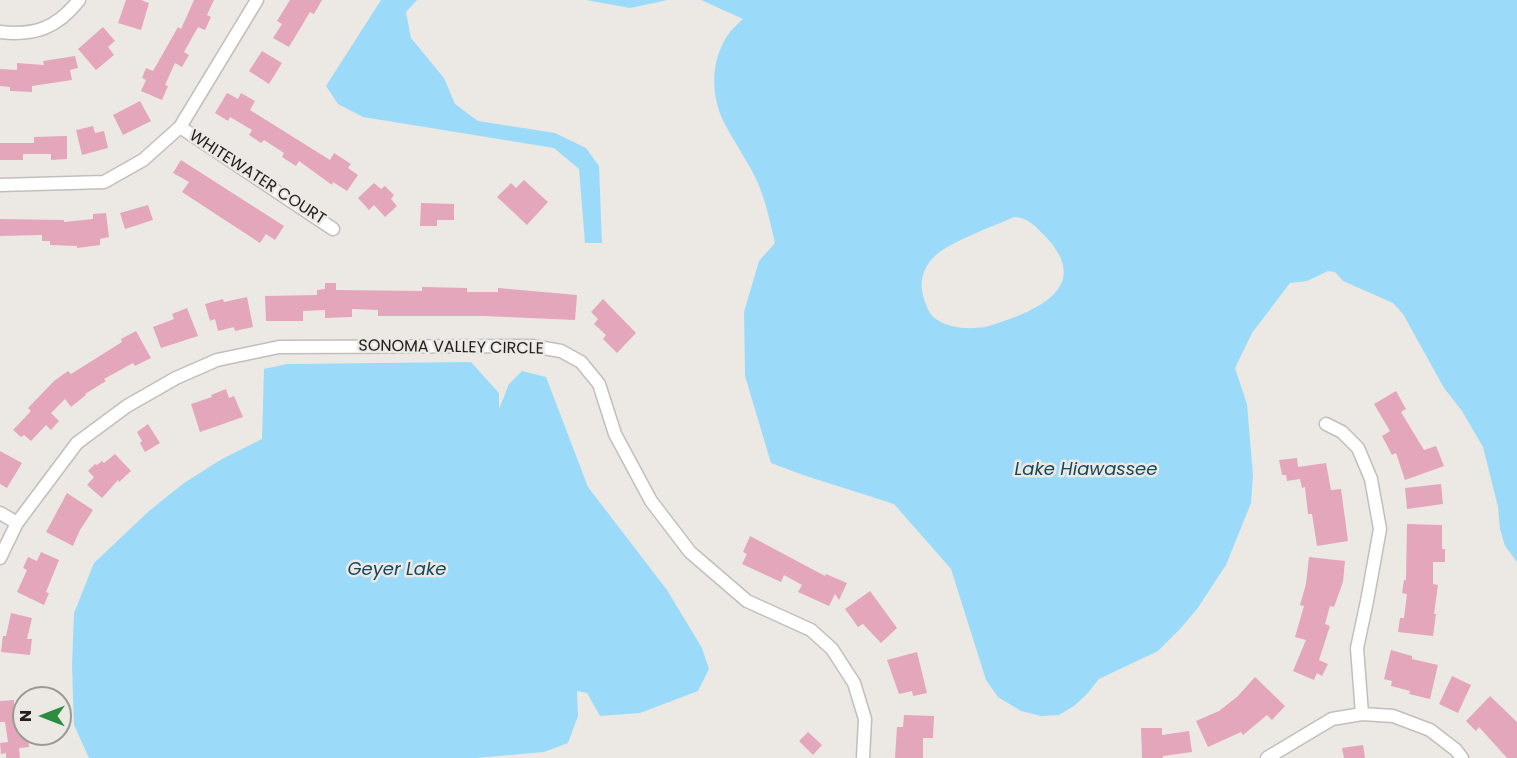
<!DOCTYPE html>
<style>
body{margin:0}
#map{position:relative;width:1517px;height:758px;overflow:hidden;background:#ece9e5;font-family:Poppins,sans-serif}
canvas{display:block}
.north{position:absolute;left:12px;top:686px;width:60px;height:60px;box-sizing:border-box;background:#ece9e5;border:2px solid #9b9996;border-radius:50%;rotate:270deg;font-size:16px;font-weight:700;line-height:24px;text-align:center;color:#21201f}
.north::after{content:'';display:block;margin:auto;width:21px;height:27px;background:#2c8c40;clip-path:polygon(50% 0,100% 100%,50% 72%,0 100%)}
</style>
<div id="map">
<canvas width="1517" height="758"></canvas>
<div class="north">N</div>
</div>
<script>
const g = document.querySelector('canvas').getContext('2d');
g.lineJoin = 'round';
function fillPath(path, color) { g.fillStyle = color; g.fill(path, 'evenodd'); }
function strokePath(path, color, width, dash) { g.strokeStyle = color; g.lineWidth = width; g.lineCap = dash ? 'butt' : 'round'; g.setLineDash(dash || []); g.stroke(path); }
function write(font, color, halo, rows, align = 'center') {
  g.font = font + ' Poppins,sans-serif'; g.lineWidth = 5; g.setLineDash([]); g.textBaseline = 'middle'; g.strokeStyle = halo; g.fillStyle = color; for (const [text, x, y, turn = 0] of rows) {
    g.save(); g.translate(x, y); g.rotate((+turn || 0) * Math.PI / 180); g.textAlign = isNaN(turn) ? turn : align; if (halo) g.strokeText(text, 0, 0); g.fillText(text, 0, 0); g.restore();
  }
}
const water = new Path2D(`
 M381,0H417L406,12L411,38L444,78L455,104L478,121L555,133L586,148L599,166L602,243H585L579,169L554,148L363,117L338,104L326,86Z
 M586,0H668L630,8Z
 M701,0H1517V562L1505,546L1500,529L1498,507L1483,447L1462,411L1444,388L1403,314L1393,303L1343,281L1335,272L1328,271L1307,281L1290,283L1252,333L1235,368L1247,404L1253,475L1251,503L1226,565L1197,609L1180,629L1158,651L1099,679L1087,694L1074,706L1059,715L1041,716L1021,711L998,697L986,680L951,569L894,504L803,475L771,463L745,376L744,312L759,261L775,243C770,222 766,201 757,181C748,162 737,146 727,128C710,99 709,60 730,32C734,27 739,23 743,19ZM1014,217C1027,217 1035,226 1044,235C1096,288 1034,312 989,326C974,330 949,329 936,319C931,316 928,310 926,304C918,285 921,269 936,255C952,241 994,226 1014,217Z
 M471,362L499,393V409L509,384L522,371L546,377L588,487L667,590L702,648L709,669L698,691L640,713L600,716L587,693L577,691L578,716L568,743L544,752L476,758H89L74,725L72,666L74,613L94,563L149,511L184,483L222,459L262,439L264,369L287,364Z`);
const building = new Path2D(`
 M126,0H141L149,3L141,30L118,23Z
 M194,0H214L207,15L211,17L205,30L198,27L184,52L189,55L182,67L175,63L165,85L168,86L162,100L141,91L146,80L142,78L146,68L153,71L178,27L181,29Z
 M290,0H322L314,14L310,12L289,47L273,38L282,24L277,21Z
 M103,27L115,41L108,47L114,55L96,70L78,49Z
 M262,51L282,63L269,84L249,71Z
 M75,56L78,68L70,70L72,80L32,86V92L10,91V87L0,86V69L17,70V63L44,65L43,61Z
 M227,93L238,99L241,93L255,101L250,110L330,160L334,153L351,164L348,168L358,175L347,191L333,182L332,185L299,161L296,166L282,157L284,153L264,140L261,143L249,135L252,130L230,117L228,121L215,113Z
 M140,101L151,121L123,135L113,115Z
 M93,126L95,133L104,131L108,148L82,155L76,130Z
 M67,136V159L51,160V154H23V160H0V143H34V137Z
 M181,160L284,226L275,240L266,234L260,243L182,192L189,182L173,173Z
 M524,180L548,202L527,225L497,197L511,183L516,188Z
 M374,183L381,189L385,186L394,195L391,199L397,206L385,217L374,205L369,210L358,198Z
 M421,203L454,204V220H437V226H420Z
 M148,205L153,220L125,229L120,213Z
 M106,213L109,237L100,239V245L77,248V246L50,245V241H42V235L0,236V219L64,220V222L93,219V214Z
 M325,283H336V290L422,291V287L467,288V292H498V288L577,295L575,320L484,316H378V310L352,309V317L325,318V310L303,311V321H266L265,296L317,295V290L325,289Z
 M247,297L253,327L235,331L234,327L218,331L215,319L210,321L205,304L223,299L224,302Z
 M603,299L636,333L617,353L603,339L606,335L594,324L598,319L591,312Z
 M187,308L198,336L161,348L153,327L174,319L172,314Z
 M136,331L151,358L135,366L133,363L104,379L106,381L85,394L86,395L71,407L65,399L51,413L59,421L51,430L46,425L31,441L24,435L21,437L13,430L31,411L28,408L54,381L68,371L71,374L122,342L121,339Z
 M226,389L229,398L234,396L243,417L200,432L191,404L212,397L211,395Z
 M1396,391L1406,409L1401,412L1424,450L1436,446L1444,466L1405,480L1396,453L1392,455L1382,436L1390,431L1374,404Z
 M148,424L160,443L145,452L140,443L142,441L137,432Z
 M0,451L22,463L7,488L0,484Z
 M115,454L131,471L119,482L118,480L102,498L87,485L94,477L88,471L95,464L97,465L102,461L104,463Z
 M1297,458L1298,467L1326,463L1331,490L1341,489L1348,541L1317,546L1312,514H1308L1305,487L1302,488L1300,479L1287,481L1286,475H1282L1279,460Z
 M1441,484L1443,504L1407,509L1405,488Z
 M67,493L93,510L80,530L73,546L46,532Z
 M1407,524L1442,525V549H1445V562H1433V584L1438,585L1434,614H1436L1433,636L1398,632L1400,618H1404L1407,594L1402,593L1404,580H1406Z
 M750,536L825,576L826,574L847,583L839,600L835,594L829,606L798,592L802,585L784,575L781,582L742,564L747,554L743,552Z
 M41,552L59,560L46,592L49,593L44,605L17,592L27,570L23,568L28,557L37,561Z
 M1309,557L1345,561L1343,582L1334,607L1330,606L1325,624L1330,626L1319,660L1328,664L1322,676L1317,673L1314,680L1293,671L1306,640L1295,637L1304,606L1300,605L1306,584Z
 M870,591L897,628L881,643L863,624L858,627L845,609Z
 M11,613L32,618L27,639H32L30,655L1,652L3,636H6Z
 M1391,650L1412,656V659L1438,665L1430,699L1409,694L1410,691L1391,686L1392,681L1384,679Z
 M917,652L927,693L913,696L912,691L899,694L887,660Z
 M1452,676L1471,685L1458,713L1439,704Z
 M1255,677L1285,706L1272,720L1267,715L1243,735L1241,732L1208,747L1196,721L1219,711L1238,696Z
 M1490,696L1517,722V758H1507L1479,727L1476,731L1466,721Z
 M14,700V708L24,707V735H28L29,747L19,748L20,758H6V753L1,754L0,743L8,742L5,722H0V701Z
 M904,715L934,716L933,738H923V758H895L897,727H903Z
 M1141,728H1162V735L1189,731L1192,752L1163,756V758H1142Z
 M808,732L822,745L813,755L799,741Z
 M1363,745L1365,758H1344L1342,748Z`);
const minor = new Path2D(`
 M0,32C35,36 57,28 79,0
 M180,127L333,229
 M0,185L104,182L143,160L180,127L257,0
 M1326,424L1342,432L1358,448L1371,479L1380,529L1367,601L1357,648L1362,714
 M0,513L17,523
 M0,558L17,523L77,443L127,406L176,378L217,360L279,347L532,346L561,351L581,362L599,384L615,434L651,501L690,552L747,601L811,630L832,649L854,683L865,719L863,758
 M1267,758L1332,719L1362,714L1393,716L1430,730L1456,750L1462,758`);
const streetNames = [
 ["WHITEWATER COURT",257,178,33],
 ["SONOMA VALLEY CIRCLE",451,348,1]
];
const waterNames = [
 ["Lake Hiawassee",1086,470],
 ["Geyer Lake",397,570]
];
fillPath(water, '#9bdbf9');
fillPath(building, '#e4a6bb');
strokePath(minor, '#c2bebb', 15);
strokePath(minor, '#fff', 12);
write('16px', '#21201f', '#ece9e5', streetNames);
write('italic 18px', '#13485d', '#ece9e5', waterNames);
</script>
